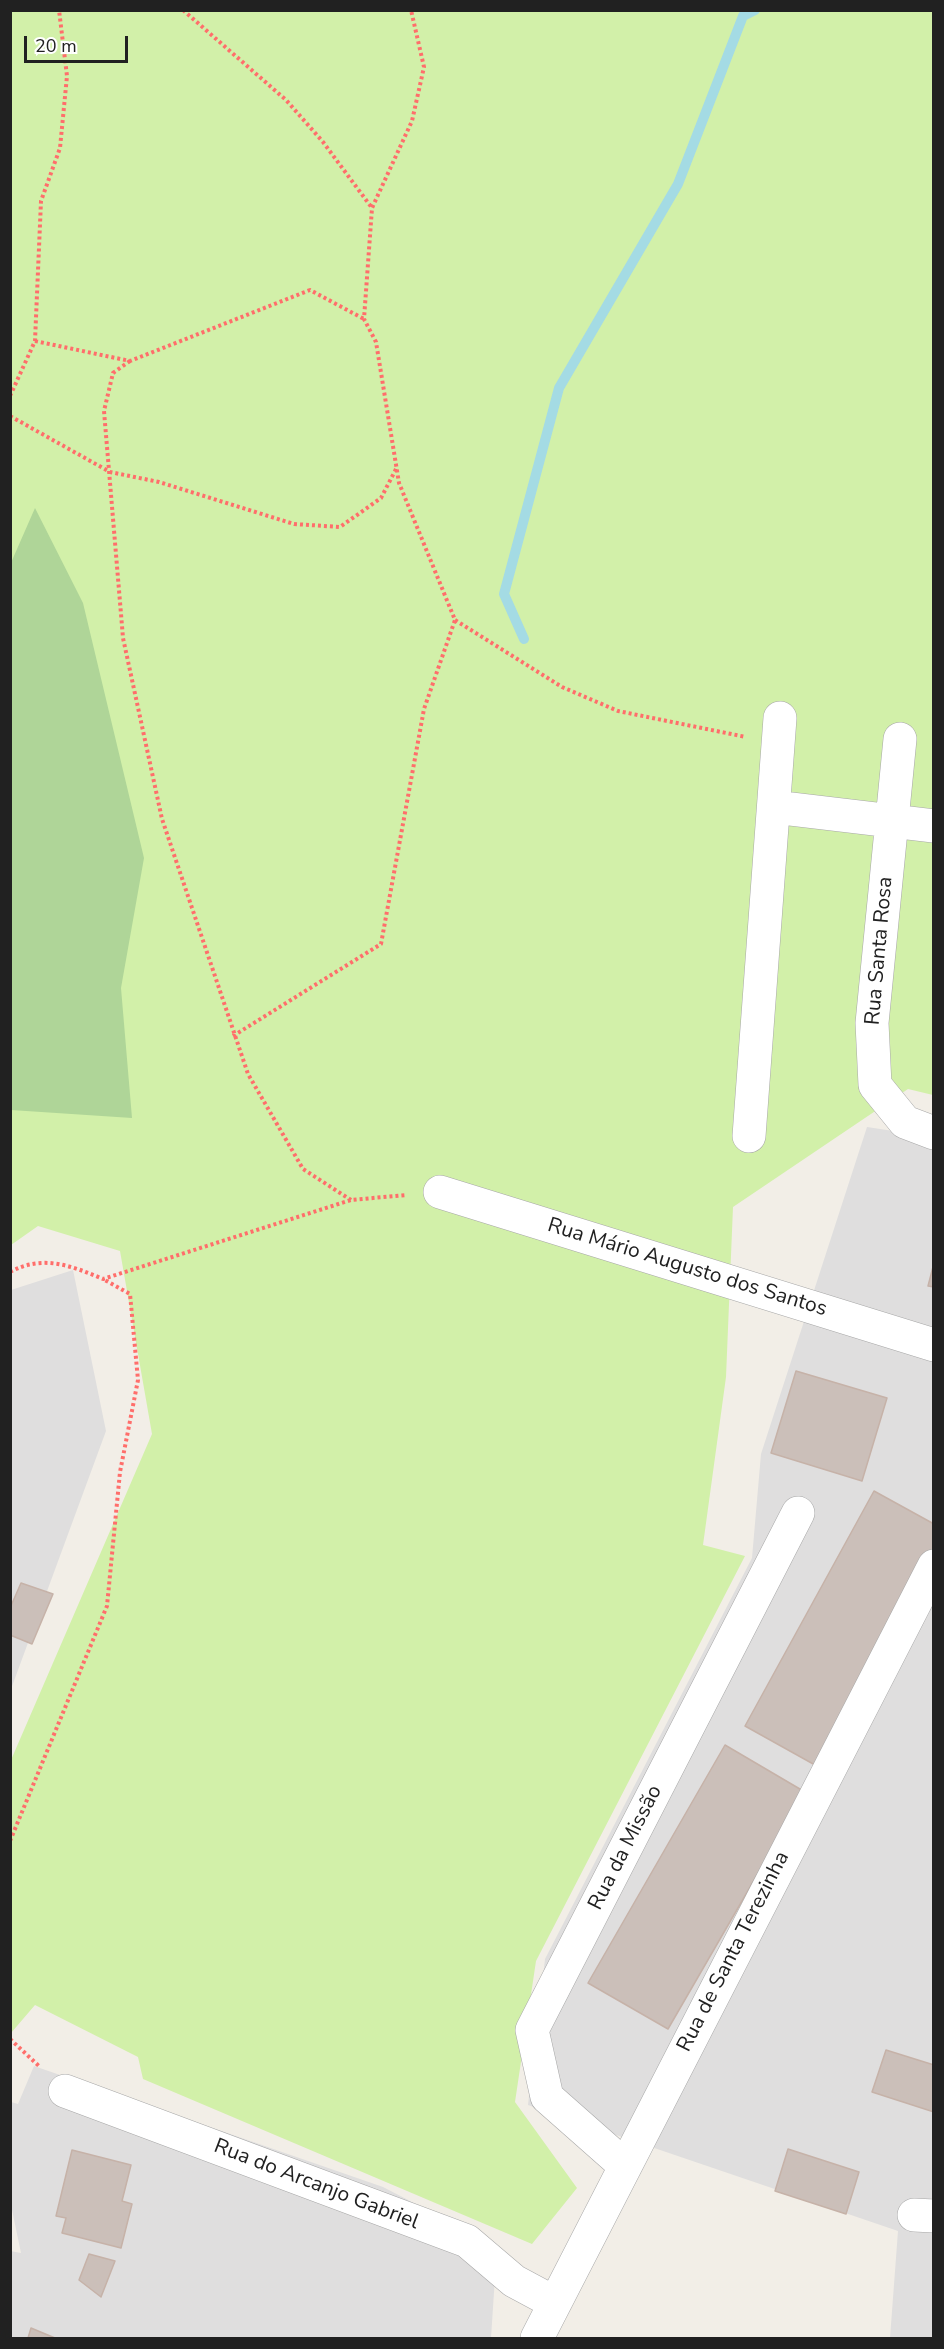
<!DOCTYPE html>
<meta charset="utf-8">
<style>
body{margin:0}
#map{position:relative;width:944px;height:2349px;overflow:hidden;background:#f2eee7;font-family:"Nunito Sans",sans-serif}
canvas{display:block}
.frame{position:absolute;inset:0;border:12px solid #212121;pointer-events:none}
.scale{position:absolute;left:24px;top:36px;width:104px;height:27px;box-sizing:border-box;border:3px solid #212121;border-top:0;padding-left:8px;font-size:18px;line-height:21px;white-space:nowrap;color:#212121;-webkit-text-stroke:4px #fff;paint-order:stroke}
</style>
<div id="map">
<canvas width="944" height="2349"></canvas>
<div class="frame"></div>
<div class="scale">20 m</div>
</div>
<script>
const g = document.querySelector('canvas').getContext('2d');
g.lineJoin = 'round';
function fillPath(path, color) { g.fillStyle = color; g.fill(path, 'evenodd'); }
function strokePath(path, color, width, dash) { g.strokeStyle = color; g.lineWidth = width; g.lineCap = dash ? 'butt' : 'round'; g.setLineDash(dash || []); g.stroke(path); }
function write(font, color, halo, rows, align = 'center') {
  g.font = font + ' "Nunito Sans",sans-serif'; g.lineWidth = 6; g.setLineDash([]); g.textBaseline = 'middle'; g.strokeStyle = halo; g.fillStyle = color; for (const [text, x, y, turn = 0] of rows) {
    g.save(); g.translate(x, y); g.rotate((+turn || 0) * Math.PI / 180); g.textAlign = isNaN(turn) ? turn : align; if (halo) g.strokeText(text, 0, 0); g.fillText(text, 0, 0); g.restore();
  }
}
const residential = new Path2D(`
 M867,1127L933,1137V2338H890L898,2231L528,2105L545,1959L752,1558L761,1454Z
 M73,1270L106,1431L11,1689V1290Z
 M34,2066L383,2187L497,2246L491,2338H11L10,2251L21,2253L11,2205V2102L18,2104Z`);
const grass = new Path2D(`
 M11,11H933V1095L908,1089L733,1207L726,1377L703,1545L745,1556L536,1961L515,2102L577,2188L532,2244L143,2079L138,2057L35,2005L11,2033V1760L152,1434L120,1251L38,1226L11,1245Z`);
const forest = new Path2D(`
 M35,508L83,603L144,858L121,988L132,1118L11,1110L10,565Z`);
const stream = new Path2D(`
 M524,639L504,594L559,388L678,184L743,16L755,10`);
const building = new Path2D(`
 M934,1263V1287L928,1286Z
 M796,1371L887,1398L862,1481L771,1453Z
 M874,1491L934,1524V1572L824,1770L745,1726Z
 M21,1583L53,1594L32,1644L10,1635V1608Z
 M725,1745L805,1792L668,2029L588,1983Z
 M886,2050L934,2065V2112L872,2092Z
 M788,2149L859,2172L846,2214L775,2191Z
 M72,2150L131,2165L122,2201L132,2204L121,2248L62,2233L66,2218L56,2216Z
 M89,2254L115,2261L101,2297L79,2280Z
 M31,2328L55,2338H28Z`);
const path = new Path2D(`
 M183,10L286,100L323,142L372,208
 M35,341L130,361L310,290L364,319
 M130,361L113,373L104,411L123,638L162,819L248,1074L303,1169L351,1200
 M10,396L35,341L41,201L60,148L67,76L59,10
 M10,416L110,472L159,482L294,524L340,527L381,498L396,469
 M455,620L562,687L618,711L746,737
 M233,1036L381,944L424,709L455,620L399,483L376,342L364,319L372,208L412,121L424,67L411,10
 M10,1272C43,1254 72,1266 103,1279L351,1200L406,1195
 M10,1841L107,1606L120,1472L138,1380L130,1294L103,1279
 M10,2039L40,2067`);
const minor = new Path2D(`
 M900,739L872,1023L875,1085L905,1122L934,1133
 M774,807L934,826
 M749,1136L780,718
 M440,1192L934,1345
 M65,2091L467,2241L514,2281L555,2303
 M624,2165L547,2097L532,2030L798,1513
 M914,2215L934,2216
 M537,2338L934,1566`);
const streetNames = [
 ["Rua Santa Rosa",880,951,-85],
 ["Rua Mário Augusto dos Santos",687,1268,17],
 ["Rua da Missão",626,1848,-63],
 ["Rua de Santa Terezinha",734,1952,-63],
 ["Rua do Arcanjo Gabriel",316,2185,21]
];
fillPath(residential, '#dfdede');
fillPath(grass, '#d2f0a9');
fillPath(forest, '#afd598');
strokePath(stream, '#a4dbe4', 10);
fillPath(building, '#cbbfb9');
strokePath(building, '#c6b2a8', 1.5);
strokePath(minor, '#a8a8a8', 34);
strokePath(path, '#ff6e6b', 4, [3, 3]);
strokePath(minor, '#fff', 33);
write('21px', '#212121', '#fff', streetNames);
</script>
